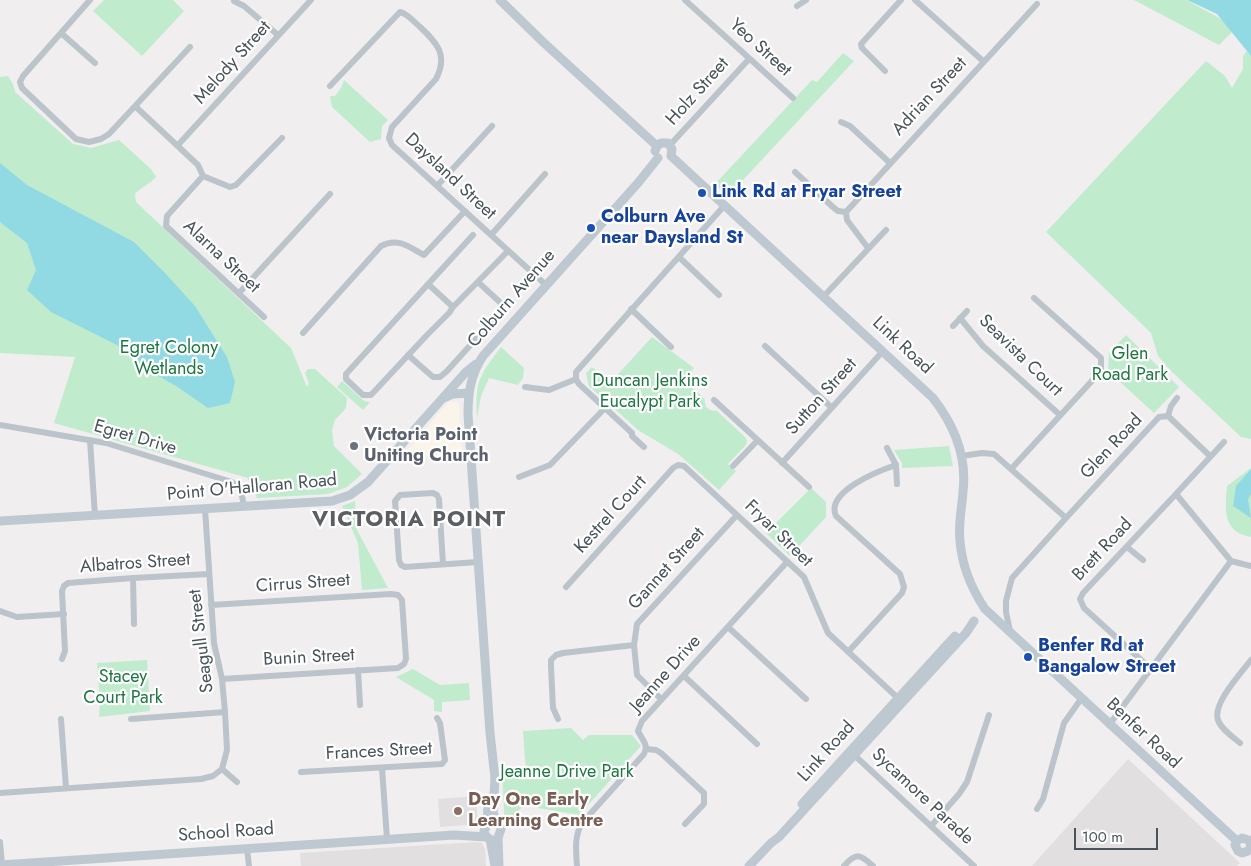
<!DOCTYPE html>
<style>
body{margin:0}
#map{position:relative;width:1251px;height:866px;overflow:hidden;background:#f1eeef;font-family:Jost,sans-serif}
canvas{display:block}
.scale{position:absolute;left:1074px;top:828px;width:84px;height:22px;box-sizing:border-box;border:2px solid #48535a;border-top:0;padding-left:6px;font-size:15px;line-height:18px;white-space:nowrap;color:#48535a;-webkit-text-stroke:4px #fff;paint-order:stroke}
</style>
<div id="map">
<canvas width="1251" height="866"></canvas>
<div class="scale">100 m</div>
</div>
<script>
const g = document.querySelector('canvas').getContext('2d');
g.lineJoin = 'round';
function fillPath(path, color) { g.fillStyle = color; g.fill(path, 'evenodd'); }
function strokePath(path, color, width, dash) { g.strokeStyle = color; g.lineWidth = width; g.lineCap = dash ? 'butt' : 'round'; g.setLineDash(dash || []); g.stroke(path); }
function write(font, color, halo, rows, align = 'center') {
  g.font = font + ' Jost,sans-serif'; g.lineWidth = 4.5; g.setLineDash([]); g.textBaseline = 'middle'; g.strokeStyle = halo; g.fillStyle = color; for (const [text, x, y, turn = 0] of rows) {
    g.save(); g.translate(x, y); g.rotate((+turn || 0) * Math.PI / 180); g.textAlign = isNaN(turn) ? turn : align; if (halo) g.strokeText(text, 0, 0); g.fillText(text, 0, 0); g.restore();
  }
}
const commercial = new Path2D(`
 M449,402H457L459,404L462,453L401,457Z`);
const education = new Path2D(`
 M1128,759L1240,863L1237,866H1032Z
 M476,796L478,824L440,827L438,799Z
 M478,842L482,843L485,849L486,866H301L300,853Z`);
const green = new Path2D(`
 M104,0H173L184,11L142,56L93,11Z
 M1134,0H1186L1223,20L1234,30L1219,45Z
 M1247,51L1251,56V439L1241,437L1170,370L1158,356L1151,333L1046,232L1206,61L1225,76L1232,88L1243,69V56Z
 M843,53L854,61L728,196L715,184L812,80L817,82Z
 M8,76L13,84L15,92L73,144L91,148L119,140L151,169L156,177C150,184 141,187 135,194L136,202L291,348L307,387L309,384L305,373L308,369H315L347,398L346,408L335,420L332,430L334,446L362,474L347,487L328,494L257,498L248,478L54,423L75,357L0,353V77Z
 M344,80L388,120L382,126L381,139L370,142L332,107L330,96H335L341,88Z
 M1126,335L1179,387L1154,413L1108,371L1109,353Z
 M652,337L694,368L684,380L704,398L706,407L710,410L717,411L746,438L747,441L746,445L728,464L736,471L719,490L678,454L638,430L589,386L586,373L592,367L610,383Z
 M501,347L524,368L523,378L518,385L489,378L481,396L477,418C475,381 479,376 501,347Z
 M342,381L364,401L370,402L363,410L337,387Z
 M949,446L953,466L902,468V463L894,450Z
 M1251,468V537C1222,532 1225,509 1227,486Z
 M811,488L826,502V517L790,556L766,533Z
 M355,501L357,530L388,588L362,590L358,543L342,506Z
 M147,660L150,711L99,717L100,702L97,663Z
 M413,669L440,685L469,683L470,700L442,702V712L434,711V700L396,677Z
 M571,728L583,740L589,735H632L641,746L579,815L538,808L534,793L505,827L502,773L526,771L523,731Z`);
const water = new Path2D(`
 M1187,0H1251V56L1217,14Z
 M0,163L27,185L134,242L165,273L195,306L227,357L235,382L230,403L208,408L176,386L141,366L117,345L51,312L27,290L36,270L27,243L0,222Z
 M1251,469V494L1248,499L1251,518L1233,506L1236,486Z`);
const street = new Path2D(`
 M90,0L23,76L20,82L22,88L76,139L89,142L101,139L109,134L190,47
 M685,0L793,98
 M915,0L983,61
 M234,1L244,6L278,35
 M797,6L806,0
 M61,33L95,63
 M885,71L862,48L861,44L901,0
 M330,86L400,12C408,14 413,21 419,26C436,42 449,54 436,79L392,127L389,138L392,145L546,285
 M136,107L198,165L203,176L167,216L166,226L264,317
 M841,122L850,126L890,163
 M178,145L311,0
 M670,145L749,59
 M795,172L834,208L838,211L846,212L847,220L868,248
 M203,176L230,187L236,185L282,138
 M437,186L492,126
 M846,212L1037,4
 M473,235L346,374V379L363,395H371L427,335L449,313L453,307L508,251
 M491,235L545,174
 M680,258L719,295
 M428,284L453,307
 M239,293L330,194
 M823,297L886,230
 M631,309L671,347
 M960,318L983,346L1060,415
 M953,326L967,311
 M303,333L381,246C398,237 409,247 424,255L465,211
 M765,346L831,407
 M408,355L433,377H440L447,371L503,309V305L478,282
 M525,387L549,390L576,379
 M714,400L809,487
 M1168,416L1210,456
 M0,425L106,443L232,482C242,488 242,496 244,507
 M90,440L95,516
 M1224,442L1176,494L1231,561L1251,566
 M644,447L632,436V433L579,384L576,379V372L724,206
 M887,448L896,465L897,484
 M962,456L982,453L994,454L1066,518L1012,578L1006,601V612L1010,631
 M782,463L883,351
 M733,466L757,441
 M1012,468L1101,371V358L1034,298
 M519,477L550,465L605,408
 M1066,518L1159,417L1168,416L1171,406L1177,398
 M1127,547L1143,560
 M443,564L439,499L437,495L433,493L400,495L395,501L399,560L401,565L405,567L478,562
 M133,578L134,624
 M566,587L673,468L678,465L684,466L804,577L828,633L900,700
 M211,605L391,594L398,595L402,600L406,659L404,664L398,668L222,679
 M0,611L17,617L64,614
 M728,627L806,699
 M848,652L902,593L904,587L900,574L836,516C825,492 878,471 896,465
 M62,659L65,651L62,591L64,586L68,583L133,578L209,574
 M1150,668L1084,608L1080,599L1083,593L1176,494
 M358,670L360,705
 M684,676L757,744
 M661,699L637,675L634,645L637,624L737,515
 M61,719L66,788
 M131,719L225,712
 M558,719L553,708L551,667V660L556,655L563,653L634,645
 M1109,725L1231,561
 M1240,743C1233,737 1221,729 1218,720C1212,704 1241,673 1251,660
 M646,749L656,750L661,753L704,793V804L685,824
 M852,753L974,866
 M382,768L387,839
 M222,769L237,782
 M301,772L442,764L445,760L440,723L437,718
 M0,793L201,779L213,776L222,769L227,750L225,712L222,679L214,643L205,509
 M1037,809L1043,799L1064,723L1081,699
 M931,826L959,794L967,782L989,715
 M0,842L2,865
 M247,848L249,866
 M577,866C576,850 574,837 582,823L644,754C649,744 642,740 638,731L642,721L787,562
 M844,866C856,852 860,854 873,866`);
const secondary = new Path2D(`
 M500,0L543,42L657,146
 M655,151L657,146L661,143H668L672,149L671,156
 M671,156L933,398C954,425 967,457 963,491C962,508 958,524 960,541C962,566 971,588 985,609L1237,841
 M444,398L453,394L469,393
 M0,521L332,501L350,495L368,482L466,372L476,364
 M802,804L955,636
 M488,805L487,825L484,831L485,835L489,839
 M490,839L495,866
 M1237,841L1242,838L1249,840L1251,847L1248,851
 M1237,841L1235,845L1238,851L1242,853L1248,851
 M0,865L454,835L486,837
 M499,866L498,838L501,829L493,813L495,778L490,733L468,414C468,392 471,374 483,356L638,183L658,158
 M749,866L771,843L779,837L966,633L974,621`);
const markers = [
 [702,193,5,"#1a4fb4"],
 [591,228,5,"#1a4fb4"],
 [354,446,5,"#6b7280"],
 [1028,657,5,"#1a4fb4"],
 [458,811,5,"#8d6e63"]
];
const streetNames = [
 ["Yeo Street",760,48,42],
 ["Melody Street",233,63,-48],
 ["Holz Street",698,92,-48],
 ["Adrian Street",930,97,-47],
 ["Daysland Street",450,177,43],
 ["Alarna Street",221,257,43],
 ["Colburn Avenue",512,299,-49],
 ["Link Road",902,346,43],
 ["Seavista Court",1020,356,44],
 ["Sutton Street",822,397,-48],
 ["Egret Drive",135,438,16],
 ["Glen Road",1112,447,-47],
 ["Point O'Halloran Road",252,488,-5],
 ["Kestrel Court",611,515,-48],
 ["Fryar Street",778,534,44],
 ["Brett Road",1103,550,-47],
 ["Albatros Street",135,564,-4],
 ["Gannet Street",667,569,-48],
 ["Cirrus Street",303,584,-4],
 ["Seagull Street",202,641,-97],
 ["Bunin Street",309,658,-3],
 ["Jeanne Drive",666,674,-48],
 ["Benfer Road",1143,734,43],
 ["Frances Street",379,752,-3],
 ["Link Road",827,752,-48],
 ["Sycamore Parade",922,797,43],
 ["School Road",226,833,-4]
];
const transitNames = [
 ["Link Rd at Fryar Street",712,193],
 ["Colburn Ave",601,218],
 ["near Daysland St",601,239],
 ["Benfer Rd at",1038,647],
 ["Bangalow Street",1038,668]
];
const parkNames = [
 ["Egret Colony",169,349],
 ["Wetlands",169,370],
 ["Glen",1130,355],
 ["Road Park",1130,376],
 ["Duncan Jenkins",650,382],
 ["Eucalypt Park",650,403],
 ["Stacey",123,678],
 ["Court Park",123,699],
 ["Jeanne Drive Park",567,773]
];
const worshipNames = [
 ["Victoria Point",364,436],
 ["Uniting Church",364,457]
];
const educationNames = [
 ["Day One Early",468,801],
 ["Learning Centre",468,822]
];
const districtNames = [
 ["VICTORIA POINT",409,521]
];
fillPath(commercial, '#faf4e9');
fillPath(education, '#e2dfe0');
fillPath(green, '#c0ebcd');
fillPath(water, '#91dae4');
strokePath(street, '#bbc4ca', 6);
strokePath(secondary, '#bdc8d1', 9);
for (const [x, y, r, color] of markers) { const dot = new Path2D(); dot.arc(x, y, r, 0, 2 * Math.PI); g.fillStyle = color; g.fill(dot); strokePath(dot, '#fff', 2); }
write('18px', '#48535a', '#fff', streetNames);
write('bold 18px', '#164399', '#fff', transitNames, 'left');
write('18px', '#1f7643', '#fff', parkNames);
write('bold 18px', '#5b616d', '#fff', worshipNames, 'left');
write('bold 18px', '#785e54', '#fff', educationNames, 'left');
g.letterSpacing = '1px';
write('bold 22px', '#5b5f63', '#fff', districtNames);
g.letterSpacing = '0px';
</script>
